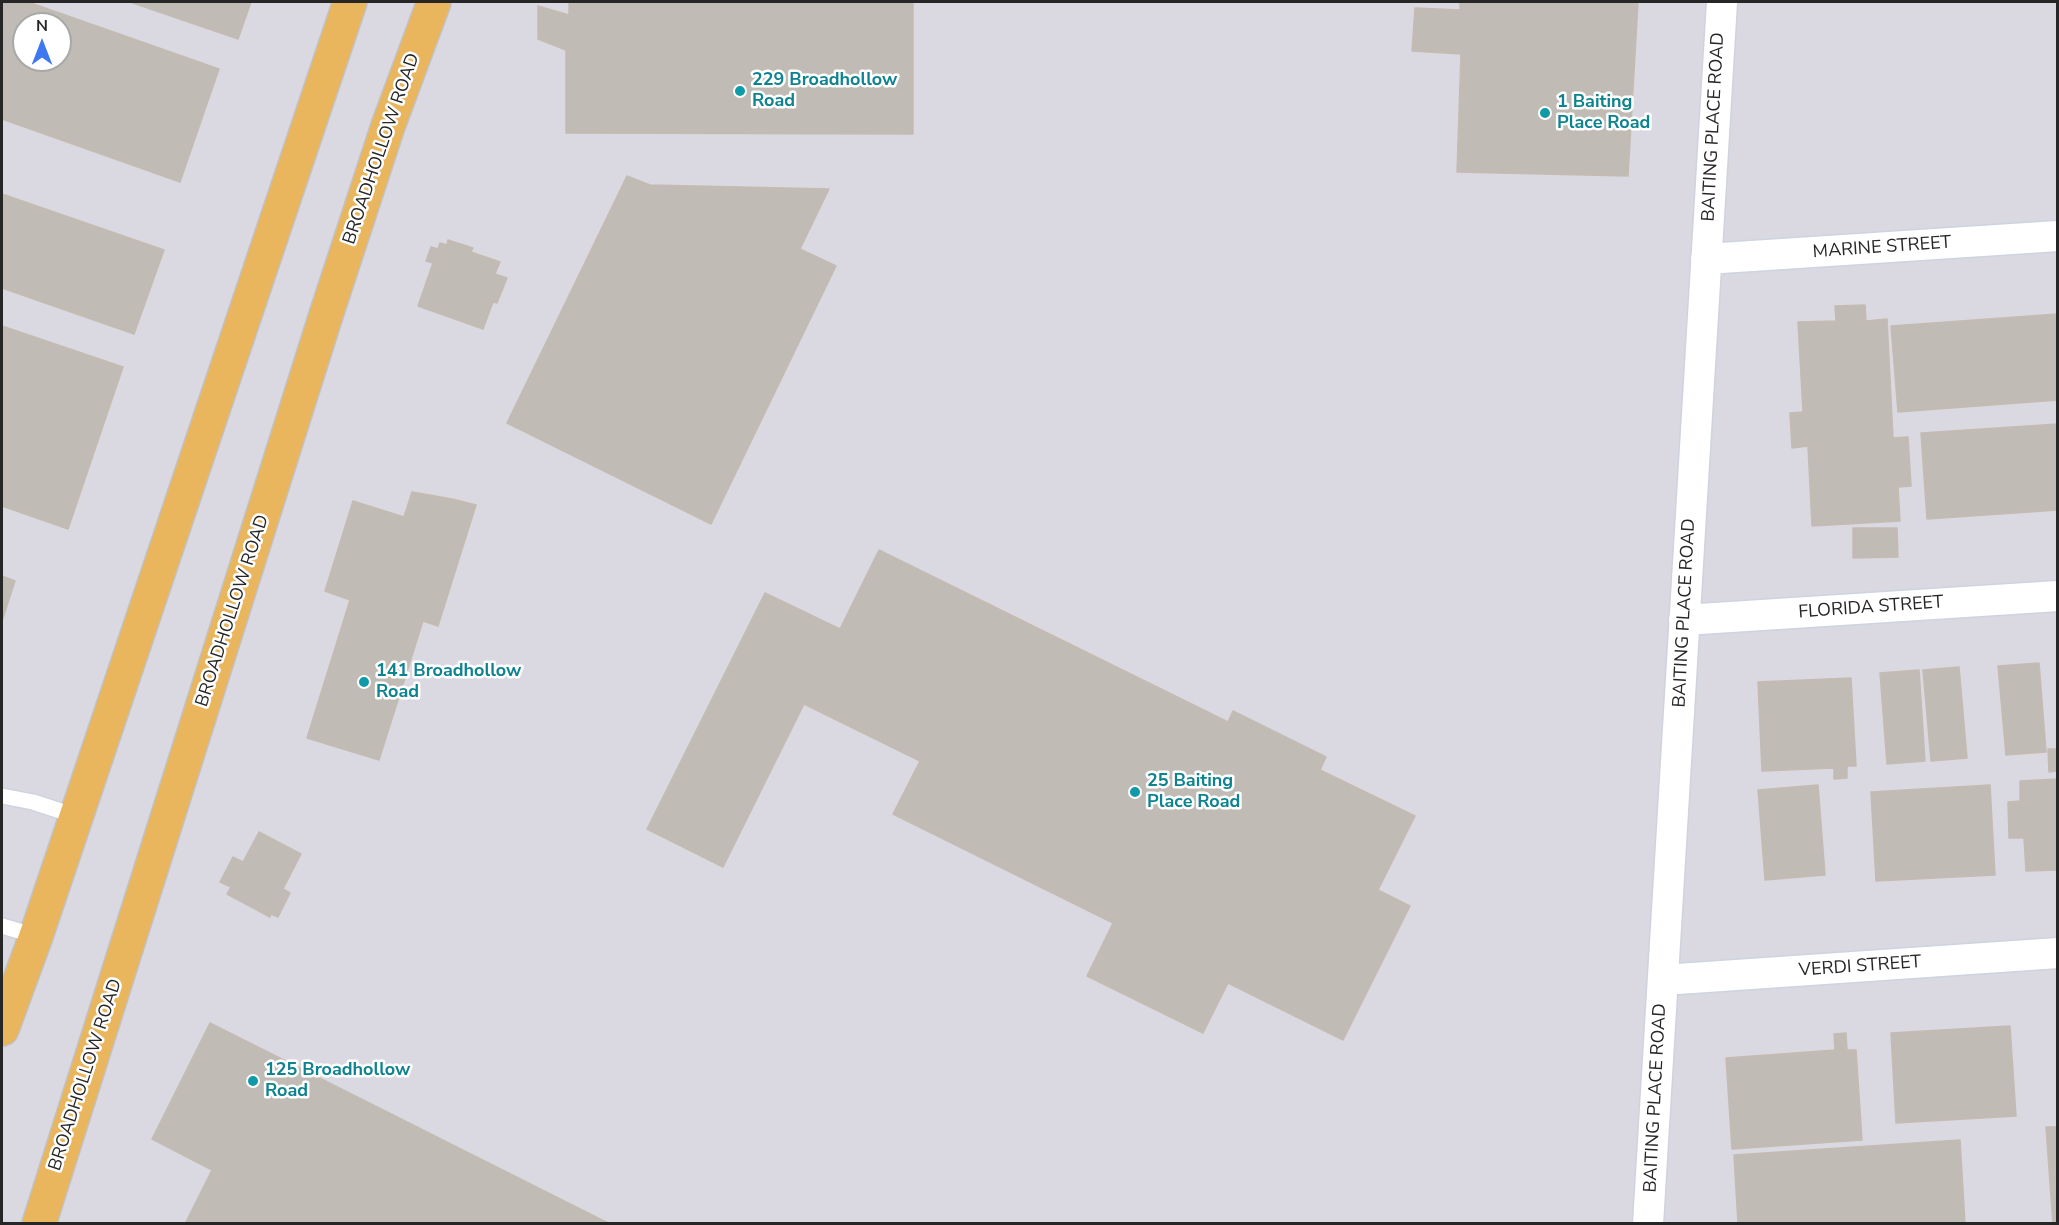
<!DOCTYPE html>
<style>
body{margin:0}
#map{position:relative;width:2059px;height:1225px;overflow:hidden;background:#e9dfd8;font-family:"Nunito Sans",sans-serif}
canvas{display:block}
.frame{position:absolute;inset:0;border:3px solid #262626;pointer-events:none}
.north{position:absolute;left:12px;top:12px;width:60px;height:60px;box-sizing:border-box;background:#fff;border:2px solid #a8a8a8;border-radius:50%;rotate:0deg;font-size:16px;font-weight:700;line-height:24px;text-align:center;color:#262626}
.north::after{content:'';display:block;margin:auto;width:21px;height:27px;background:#3e77f0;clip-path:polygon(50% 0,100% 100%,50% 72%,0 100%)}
</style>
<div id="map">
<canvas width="2059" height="1225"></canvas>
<div class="frame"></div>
<div class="north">N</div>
</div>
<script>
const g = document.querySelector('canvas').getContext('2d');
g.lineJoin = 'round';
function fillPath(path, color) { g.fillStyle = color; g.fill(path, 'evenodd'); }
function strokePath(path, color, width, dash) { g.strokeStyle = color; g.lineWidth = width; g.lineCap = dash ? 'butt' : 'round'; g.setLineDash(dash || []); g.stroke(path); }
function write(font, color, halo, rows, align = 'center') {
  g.font = font + ' "Nunito Sans",sans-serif'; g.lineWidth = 5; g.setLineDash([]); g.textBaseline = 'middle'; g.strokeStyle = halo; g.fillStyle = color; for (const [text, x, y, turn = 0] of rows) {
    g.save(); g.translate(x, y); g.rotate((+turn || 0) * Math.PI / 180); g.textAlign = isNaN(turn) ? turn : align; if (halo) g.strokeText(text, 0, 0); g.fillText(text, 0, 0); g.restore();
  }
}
const industrial = new Path2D(`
 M2,2H2057V1223H2ZM24,24H60V60H24Z`);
const building = new Path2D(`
 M2,2H28L219,69L180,182L2,119ZM24,24H60V60H24Z
 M130,2H251L238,39Z
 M569,2H913V134L566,133V50L538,39V6L569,15Z
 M1460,2H1638L1628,176L1457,172L1461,54L1412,51L1415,8L1460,10Z
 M627,176L650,185L829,189L800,249L836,266L711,524L507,423Z
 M2,194L164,250L134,334L2,288Z
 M448,240L473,248L471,252L500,262L495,274L507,278L497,303L493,302L483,329L418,306L433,263L426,261L431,247L438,249L440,243L447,245Z
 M1865,305L1866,321L1887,319L1893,438L1908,437L1911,486L1898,487L1900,521L1812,526L1808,446L1792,448L1790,413L1803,412L1798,322L1836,321L1835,306Z
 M2058,314V400L1898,412L1891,326Z
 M2,326L123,367L68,529L2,506Z
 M2058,424V510L1927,519L1921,433Z
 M412,492L452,499L476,505L438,626L423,621L379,760L307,738L350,600L325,591L353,501L404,517Z
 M1853,528H1897L1898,557L1853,558Z
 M879,550L1228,722L1233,711L1326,757L1320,770L1415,816L1378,890L1410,906L1343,1040L1228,983L1203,1033L1087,976L1113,923L893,814L920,761L804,704L723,867L647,829L765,593L840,629Z
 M2,576L15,581L2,621Z
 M2039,663L2046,752L2006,755L1998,666Z
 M1959,667L1967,758L1931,761L1923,670Z
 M1919,670L1925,761L1887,764L1880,673Z
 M1851,678L1856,766H1847V778L1834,779V768L1762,771L1758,682Z
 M2048,749H2058V771L2049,772Z
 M2058,779V870L2026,871L2024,838H2009L2008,802L2020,801V781Z
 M1818,785L1825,875L1765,880L1758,790Z
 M1990,785L1995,875L1876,881L1871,792Z
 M259,832L301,854L283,889L290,893L278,917L271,914L270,917L227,894L231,887L220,882L233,857L243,862Z
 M210,1023L610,1224H185L212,1170L152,1139Z
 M2010,1026L2016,1116L1896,1123L1891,1033Z
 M1846,1033L1847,1050H1856L1862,1140L1732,1149L1726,1058L1835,1050L1834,1034Z
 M2046,1127H2058V1224H2053Z
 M1960,1140L1965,1224H1738L1734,1155Z`);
const lane = new Path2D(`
 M2,796L33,802L76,816
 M2,926L36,936`);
const street = new Path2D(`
 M1706,259L2058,236
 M1684,620L2058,596
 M1663,980L2058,953
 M1648,1224L1722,2`);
const primary = new Path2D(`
 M2,1029L36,936L350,2
 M39,1224L326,315L388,126L434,2`);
const markers = [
 [740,91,6,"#0f9aa8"],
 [1545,113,6,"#0f9aa8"],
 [364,682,6,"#0f9aa8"],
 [1135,792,6,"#0f9aa8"],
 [253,1081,6,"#0f9aa8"]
];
const cultureNames = [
 ["229 Broadhollow",752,81],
 ["Road",752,102],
 ["1 Baiting",1557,103],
 ["Place Road",1557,124],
 ["141 Broadhollow",376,672],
 ["Road",376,693],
 ["25 Baiting",1147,782],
 ["Place Road",1147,803],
 ["125 Broadhollow",265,1071],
 ["Road",265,1092]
];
const streetNames = [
 ["BAITING PLACE ROAD",1714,127,-87],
 ["BROADHOLLOW ROAD",382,149,-71],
 ["MARINE STREET",1882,248,-4],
 ["FLORIDA STREET",1871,608,-4],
 ["BROADHOLLOW ROAD",233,611,-72],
 ["BAITING PLACE ROAD",1685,613,-87],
 ["VERDI STREET",1860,967,-4],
 ["BROADHOLLOW ROAD",86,1075,-72],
 ["BAITING PLACE ROAD",1656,1098,-87]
];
fillPath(industrial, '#dad9e1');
fillPath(building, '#c0bbb4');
strokePath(building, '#c4bbb2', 1.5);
strokePath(lane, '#ced3df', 18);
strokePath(street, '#ced3df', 33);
strokePath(primary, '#c2c2c2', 36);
strokePath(lane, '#fff', 15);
strokePath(street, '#fff', 30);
strokePath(primary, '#e9b55d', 33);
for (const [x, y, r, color] of markers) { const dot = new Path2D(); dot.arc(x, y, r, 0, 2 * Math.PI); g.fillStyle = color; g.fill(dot); strokePath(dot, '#fff', 2); }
write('bold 18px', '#0d838f', '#fff', cultureNames, 'left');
write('18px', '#262626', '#fff', streetNames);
</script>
